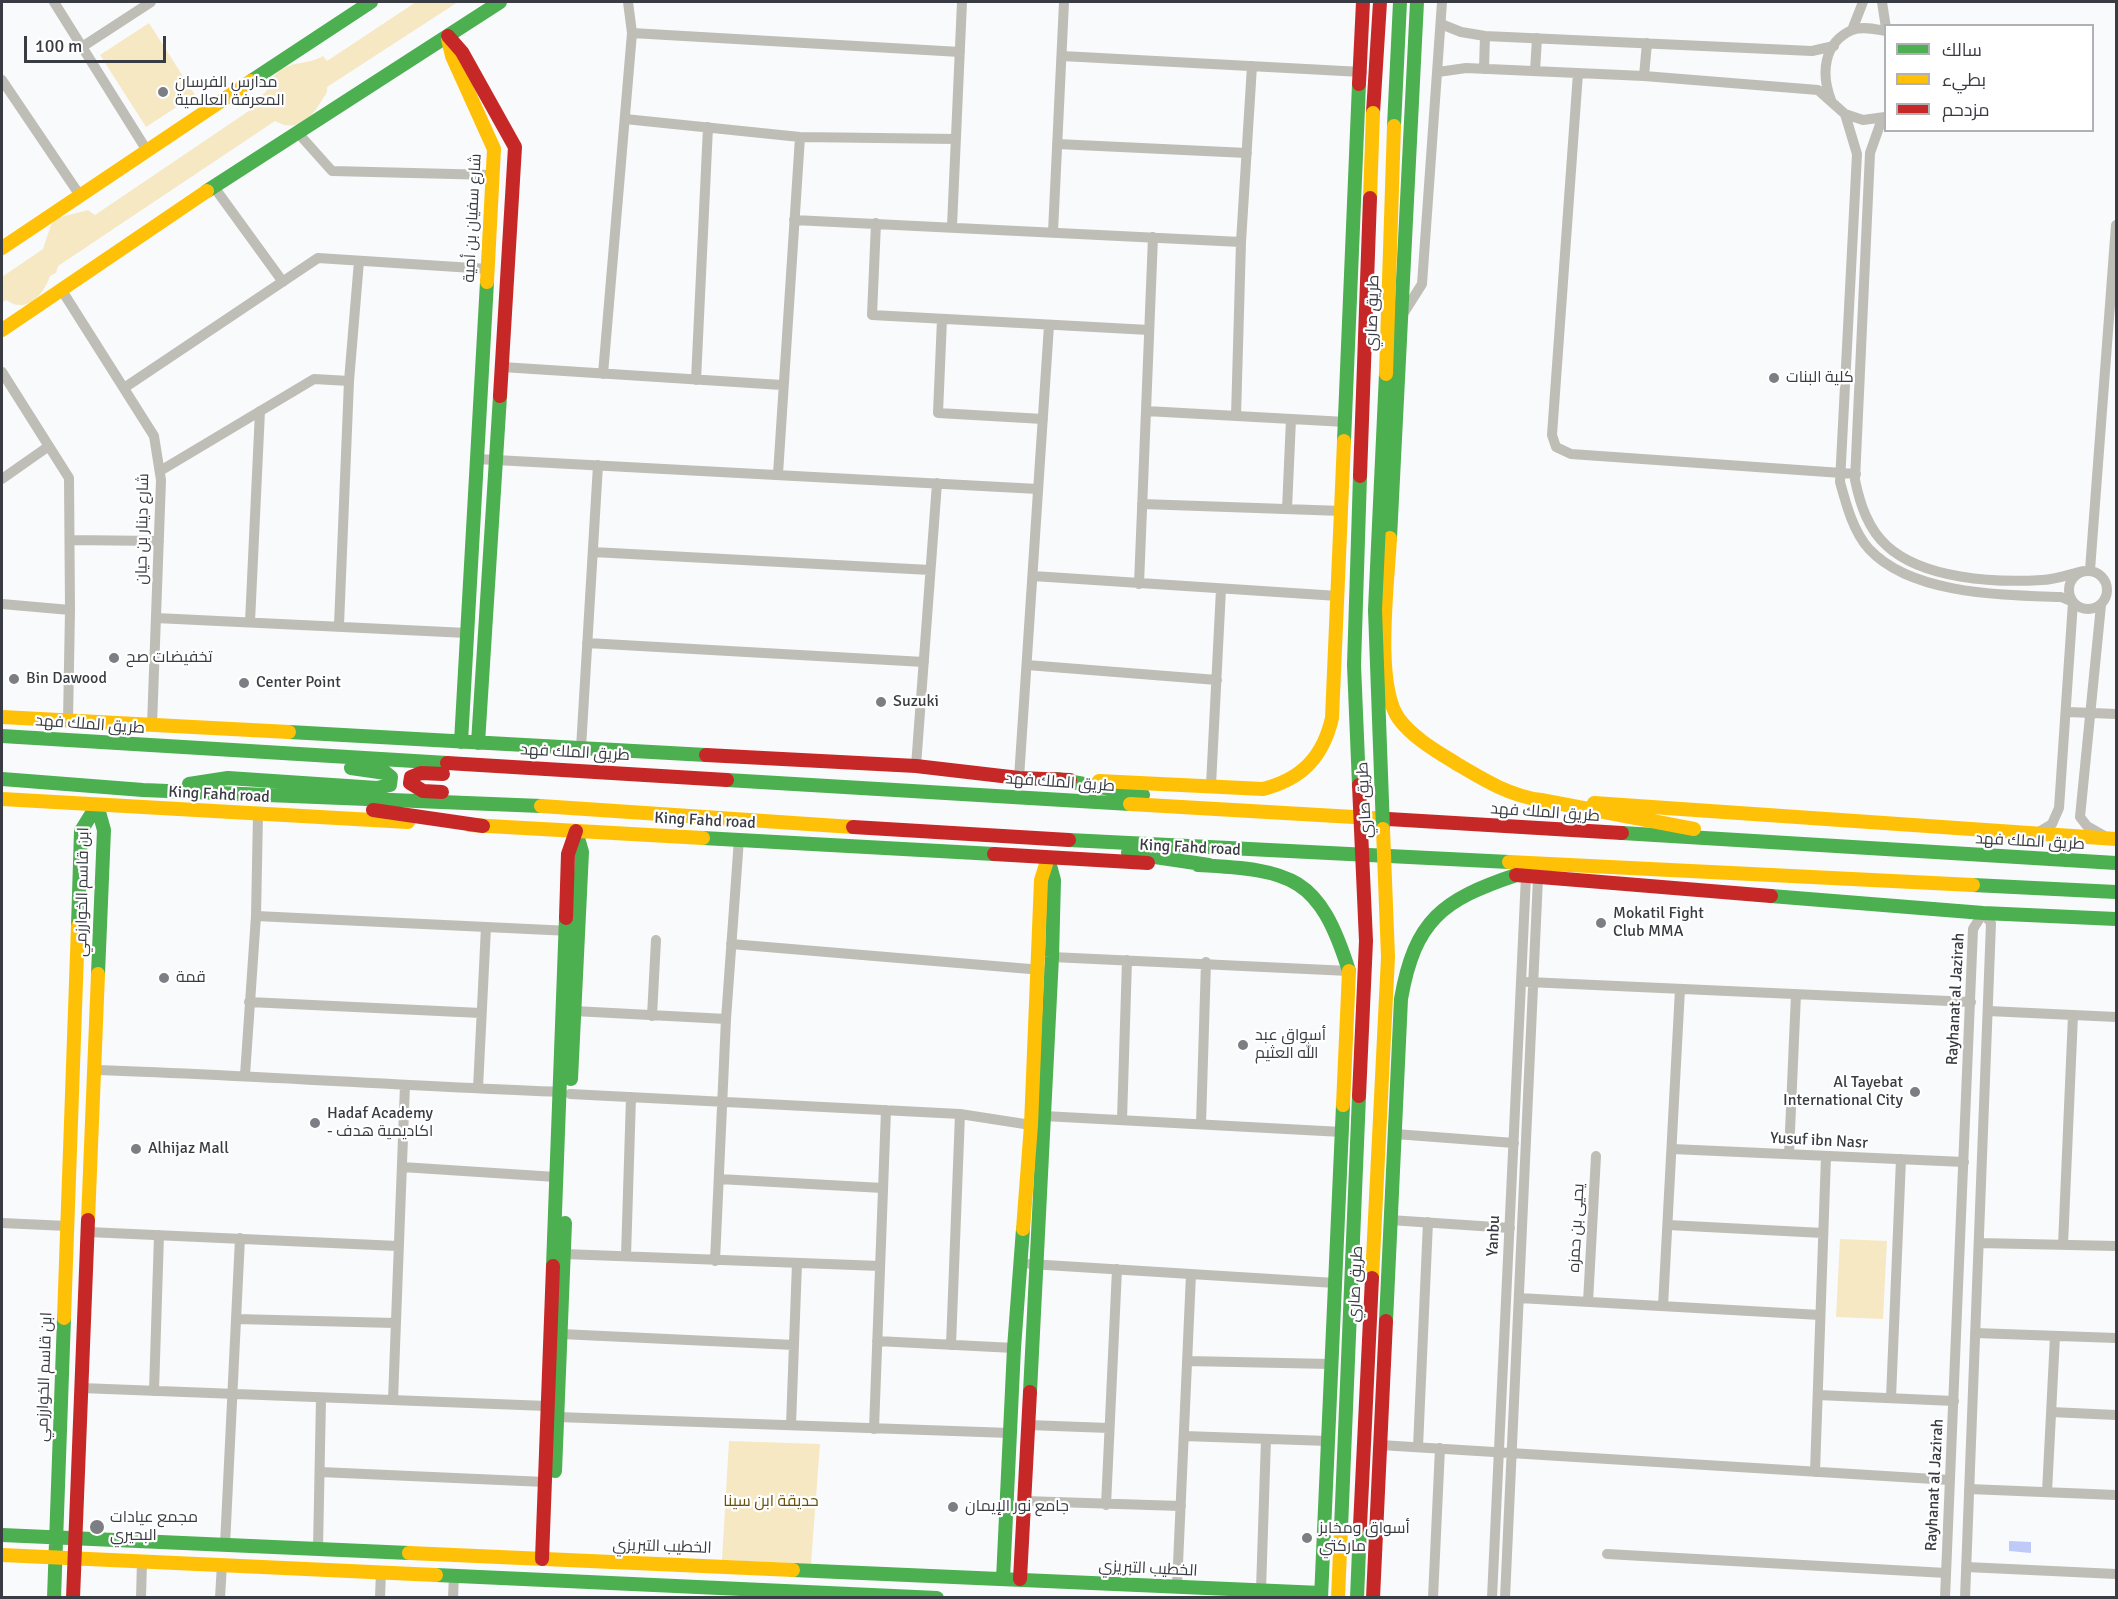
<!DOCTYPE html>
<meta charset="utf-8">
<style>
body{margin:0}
#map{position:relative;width:2118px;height:1599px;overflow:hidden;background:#f9fafc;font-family:Signika,Cairo,sans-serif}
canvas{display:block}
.frame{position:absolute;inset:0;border:3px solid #3a3c43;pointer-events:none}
.legend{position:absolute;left:1884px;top:24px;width:210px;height:108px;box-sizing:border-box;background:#fff;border:2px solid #b0b1b4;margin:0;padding:8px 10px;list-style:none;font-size:18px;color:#3a3c43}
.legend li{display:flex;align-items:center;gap:12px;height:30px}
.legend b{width:30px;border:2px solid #b0b1b4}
.scale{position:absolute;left:24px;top:36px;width:142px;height:27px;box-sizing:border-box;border:3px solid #3a3c43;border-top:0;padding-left:8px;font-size:18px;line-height:21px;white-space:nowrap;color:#3a3c43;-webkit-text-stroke:4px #fff;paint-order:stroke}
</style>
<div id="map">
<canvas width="2118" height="1599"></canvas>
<div class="frame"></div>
<ul class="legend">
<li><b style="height:8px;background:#4caf50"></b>سالك</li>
<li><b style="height:8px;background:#ffc107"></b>بطيء</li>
<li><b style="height:8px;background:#c62828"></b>مزدحم</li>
</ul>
<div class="scale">100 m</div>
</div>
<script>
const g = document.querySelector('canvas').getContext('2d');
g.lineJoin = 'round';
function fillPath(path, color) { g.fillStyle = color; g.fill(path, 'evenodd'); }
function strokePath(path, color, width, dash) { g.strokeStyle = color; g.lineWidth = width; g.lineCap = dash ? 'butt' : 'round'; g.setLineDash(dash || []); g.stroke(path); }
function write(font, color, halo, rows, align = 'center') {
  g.font = font + ' Signika,Cairo,sans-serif'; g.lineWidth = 4.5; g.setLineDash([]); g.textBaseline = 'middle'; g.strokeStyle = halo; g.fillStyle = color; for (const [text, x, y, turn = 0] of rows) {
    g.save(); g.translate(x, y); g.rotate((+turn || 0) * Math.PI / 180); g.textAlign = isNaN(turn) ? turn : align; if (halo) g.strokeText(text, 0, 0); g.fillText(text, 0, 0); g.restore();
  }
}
const green = new Path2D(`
 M416,2H458L327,87C328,94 325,94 322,100C312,117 297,134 275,121L58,266L56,273L50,276C44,294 27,315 6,300L2,303V277L43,249L51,225L57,218L88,210L95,215L265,100L262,95C271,89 270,78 278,72C293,60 309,65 323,56L327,61Z
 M149,23L195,95L146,127L100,55Z
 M1840,1239L1887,1241L1883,1319L1836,1317Z
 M729,1441L820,1444L811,1564L722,1560Z`);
const water = new Path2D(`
 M2009,1541L2031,1542V1553L2009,1551Z`);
const street = new Path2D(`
 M54,2L146,149
 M1882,2L1886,28
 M1441,24L1461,32L1485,36L1812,51L1834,46
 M1852,30L1863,2
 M632,33L960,52
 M82,47L151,2
 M1062,56L1362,72
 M1484,69L1485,36
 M1535,71L1537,38
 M1438,72L1466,68L1644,76L1818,90L1845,114L1863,120L1885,117
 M1578,73L1552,435L1556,447L1571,454L1856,474
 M1644,76L1647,43
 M2,80L79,194
 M1831,100C1821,74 1823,43 1852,30C1862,26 1876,29 1886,31
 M1845,114L1857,154L1840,482C1846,504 1853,531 1869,549C1912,595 2003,595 2061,597L2073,602L2059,808L2052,824L2037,833
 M625,119L800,137L956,139
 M1882,119L1870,153L1855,480C1860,504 1868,529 1887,546C1923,579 1995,583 2042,580C2055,580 2070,574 2083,571
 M298,133L332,171L493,175
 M1057,144L1247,153
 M214,187L283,282
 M794,220L1241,242
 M876,223L872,315L1149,330
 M952,226L962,2
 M1053,232L1064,2
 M61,289L154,436L161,480L152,725
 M1403,314L1422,284L1442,2
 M942,319L938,413L1043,419
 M502,367L782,385
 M2,372L69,478L70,610
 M603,374L632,33L628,2
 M696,380L708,127
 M124,388L318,258L488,269
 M1146,411L1346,422
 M1236,416L1241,242L1252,66
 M477,459L1038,489
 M160,471L314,379L349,381
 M778,474L800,137
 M2,479L49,446
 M1142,504L1342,511
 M1287,509L1291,419
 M70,540L159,541
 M593,552L930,570
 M2090,570L2116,225
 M2069 590a19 19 0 1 1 38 0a19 19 0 1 1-38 0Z
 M1033,576L1338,596
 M1139,584L1153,237
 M2,604L70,610L68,721
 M2101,605L2080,817L2087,826L2103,835
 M156,618L467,633
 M250,622L260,411
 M339,625L349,381L359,261
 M587,643L924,662
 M1027,665L1217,680
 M2068,712L2116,714
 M581,748L598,465
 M916,766L937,483
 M1019,778L1049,325
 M1211,785L1221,589
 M256,916L570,931
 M731,944L1042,970
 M1052,957L1349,971
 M1528,982L1971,1002
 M249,1002L481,1013
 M574,1011L726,1019
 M1988,1011L2116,1017
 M652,1016L656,940
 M94,1070C250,1075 405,1086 560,1092
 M245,1075L256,916L258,814
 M478,1088L486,927
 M570,1094L960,1114L1031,1125
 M1044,1116L1342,1132
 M1122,1120L1127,960
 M1201,1124L1206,962
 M1395,1134L1514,1143
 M1672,1149L1964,1162
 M1789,1154L1796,994
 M402,1167L556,1177
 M719,1179L883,1188
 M1390,1220L1510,1228
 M2,1223L67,1226
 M1668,1225L1823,1233
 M88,1232L398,1246
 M1979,1243L2116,1246
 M2063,1245L2073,1015
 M564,1254L880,1266
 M626,1256L631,1097
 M715,1261L726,1019L739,839
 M1030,1264L1335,1283
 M1519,1298L1820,1315
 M1588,1302L1596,1156
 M1663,1306L1680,989
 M236,1319L395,1323
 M1975,1333L2116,1338
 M561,1334L794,1345
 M877,1341L1014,1348
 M951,1345L960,1114
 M1187,1361L1331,1364
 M81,1388L547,1406
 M154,1391L159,1235
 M1818,1395L1954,1401
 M1891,1398L1901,1159
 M393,1400L405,1085
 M2051,1412L2116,1415
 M557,1417L1010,1433
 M791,1425L797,1263
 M1028,1425L1109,1428
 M874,1429L886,1110
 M1184,1436L1328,1441
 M1380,1445L1950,1480
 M1418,1447L1428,1222
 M320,1472L545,1482
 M1815,1472L1826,1156
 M1969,1489L2116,1495
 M2047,1492L2055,1336
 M1024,1501L1181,1506
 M1106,1505L1117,1269
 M225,1545L240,1238
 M318,1549L321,1398
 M1607,1554L1946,1573
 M1966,1567L2116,1574
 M1177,1586L1191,1274
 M1261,1590L1266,1439
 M141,1598L142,1561
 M220,1598L222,1564
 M380,1598L381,1571
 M453,1598L454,1574
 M1433,1598L1440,1448
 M1492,1598L1526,876
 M1505,1598L1538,878
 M1945,1598L1973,929L1983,913L1991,923L1965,1598`);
const fast = new Path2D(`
 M251,81L371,2
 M1394,126L1400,2
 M207,191L500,2
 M1344,441L1359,84
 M1390,538L1417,2
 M289,732L706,755
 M2,736L447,763
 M461,742L487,282
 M478,743L500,396
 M2,779L143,790L541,806
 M1057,779L1143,795
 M727,780L1130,804
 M189,784L228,778L377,788L390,785L391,777L386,773L351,768
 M97,805L104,830L98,974
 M1622,833L2116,863
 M703,838L994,854
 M1069,840L1509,862
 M1128,853L1209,865
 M1198,865C1293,870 1319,876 1349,971
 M1973,885L2116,892
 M1771,896L1983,913L2116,919
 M78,926L81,831L97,805
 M571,1079L582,852L576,831
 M553,1266L566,918
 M1386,1321L1401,999C1415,920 1442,900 1516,875
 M1030,1392L1052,957L1054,880L1048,858
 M555,1471L565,1223
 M2,1535L409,1553
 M793,1570L1321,1593
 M436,1575L937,1598
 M1003,1579L1014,1348L1023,1229
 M54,1598L64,1318
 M1321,1598L1343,1105
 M1357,1598L1360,1526`);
const slow = new Path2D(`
 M448,39L452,56L494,149L487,282
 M2,248L251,81
 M2,330L207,191
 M1390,538C1388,581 1374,685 1399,719C1413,738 1438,752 1457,764C1484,780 1510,796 1541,800
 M2,717L289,732
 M1332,718L1344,441
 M1099,781L1263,789C1302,779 1323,757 1332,718
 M2,799L408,822
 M1541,800L1694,829
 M1594,803L2116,839
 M1130,804L1388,819
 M541,806L853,827
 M470,825L703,838
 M1509,862L1973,885
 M1343,1105L1349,971
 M88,1220L98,974
 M1023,1229L1031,1125L1041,880L1048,858
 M64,1318L78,926
 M409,1553L793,1570
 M2,1555L436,1575
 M1338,1598L1341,1528`);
const jam = new Path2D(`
 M448,36L462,52L515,147L500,396
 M1359,84L1363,2
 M1373,113L1380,2
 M706,755L916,766L1019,778L1070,780
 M447,763L727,780
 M442,792L423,791L410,783L411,777L421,773L443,774
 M373,810L483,826
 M1388,819L1622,833
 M853,827L1069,840
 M994,854L1148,863
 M1516,875L1771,896
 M566,918L568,854L576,831
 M542,1559L553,1266
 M1020,1579L1030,1392
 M73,1598L88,1220
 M1373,1598L1386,1321`);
const fastBridge = new Path2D(`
 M1359,785L1354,665L1360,476
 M1383,829L1375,610L1386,374
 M1341,1528L1359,1096`);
const slowBridge = new Path2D(`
 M1370,198L1373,113
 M1386,374L1394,126
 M1372,1278L1388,957L1383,829`);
const jamBridge = new Path2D(`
 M1360,476L1370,198
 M1359,785L1366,941L1359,1096
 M1360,1526L1372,1278`);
const markers = [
 [163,92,6,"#7d7e84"],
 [1774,378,6,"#7d7e84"],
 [114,658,6,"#7d7e84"],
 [14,679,6,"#7d7e84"],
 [244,683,6,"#7d7e84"],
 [881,702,6,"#7d7e84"],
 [1601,923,6,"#7d7e84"],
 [164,978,6,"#7d7e84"],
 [1243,1045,6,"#7d7e84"],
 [1915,1092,6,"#7d7e84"],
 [315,1123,6,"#7d7e84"],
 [136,1149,6,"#7d7e84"],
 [953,1507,6,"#7d7e84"],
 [97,1527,8,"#7d7e84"],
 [1307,1538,6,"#7d7e84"]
];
const poiNames = [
 ["مدارس الفرسان",175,83],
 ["المعرفة العالمية",175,101],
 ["كلية البنات",1786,378],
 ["تخفيضات صح",126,658],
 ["Bin Dawood",26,679],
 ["Center Point",256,683],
 ["Suzuki",893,702],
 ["Mokatil Fight",1613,914],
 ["Club MMA",1613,932],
 ["قمة",176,978],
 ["أسواق عبد",1255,1036],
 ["الله العثيم",1255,1054],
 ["Al Tayebat",1903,1083,"right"],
 ["International City",1903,1101,"right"],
 ["Hadaf Academy",327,1114],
 ["- اكاديمية هدف",327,1132],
 ["Alhijaz Mall",148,1149],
 ["جامع نور الإيمان",965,1507],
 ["مجمع عيادات",110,1518],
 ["البحيري",110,1536],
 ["أسواق ومخابز",1319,1529],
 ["ماركتي",1319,1547]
];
const streetNames = [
 ["شارع سفيان بن أمية",473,218,-87],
 ["طريق صاري",1373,313,-88],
 ["شارع دينار بن حيان",143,529,-89],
 ["طريق الملك فهد",90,725,4],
 ["طريق الملك فهد",575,753,3],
 ["طريق الملك فهد",1060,783,4],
 ["King Fahd road",219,795,3],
 ["طريق صاري",1365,800,-93],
 ["طريق الملك فهد",1545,813,4],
 ["King Fahd road",705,821,3],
 ["طريق الملك فهد",2030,842,3],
 ["King Fahd road",1190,848,3],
 ["ابن قاسم الخوارزمي",83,892,-89],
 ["Rayhanat al Jazirah",1956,999,-87],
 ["Yusuf ibn Nasr",1819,1141,3],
 ["يحيى بن حمزه",1577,1228,-87],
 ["Yanbu",1494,1236,-87],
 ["طريق صاري",1356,1284,-87],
 ["ابن قاسم الخوارزمي",45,1377,-88],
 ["Rayhanat al Jazirah",1935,1485,-87],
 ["الخطيب التبريزي",662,1547,2],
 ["الخطيب التبريزي",1148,1569,3]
];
const parkNames = [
 ["حديقة ابن سينا",771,1502]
];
fillPath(green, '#f5e8c3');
fillPath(water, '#bfcaf8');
strokePath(street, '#bebdb6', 10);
strokePath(fast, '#4caf50', 14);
strokePath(slow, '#ffc107', 14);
strokePath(jam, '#c62828', 14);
strokePath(fastBridge, '#4caf50', 14);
strokePath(slowBridge, '#ffc107', 14);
strokePath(jamBridge, '#c62828', 14);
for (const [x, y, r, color] of markers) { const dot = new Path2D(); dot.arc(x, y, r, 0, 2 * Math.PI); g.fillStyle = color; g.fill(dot); strokePath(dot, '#fff', 2); }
write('16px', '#3a3c43', '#fff', poiNames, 'left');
write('16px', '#3a3c43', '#fff', streetNames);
write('16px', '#665108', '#fff', parkNames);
</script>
